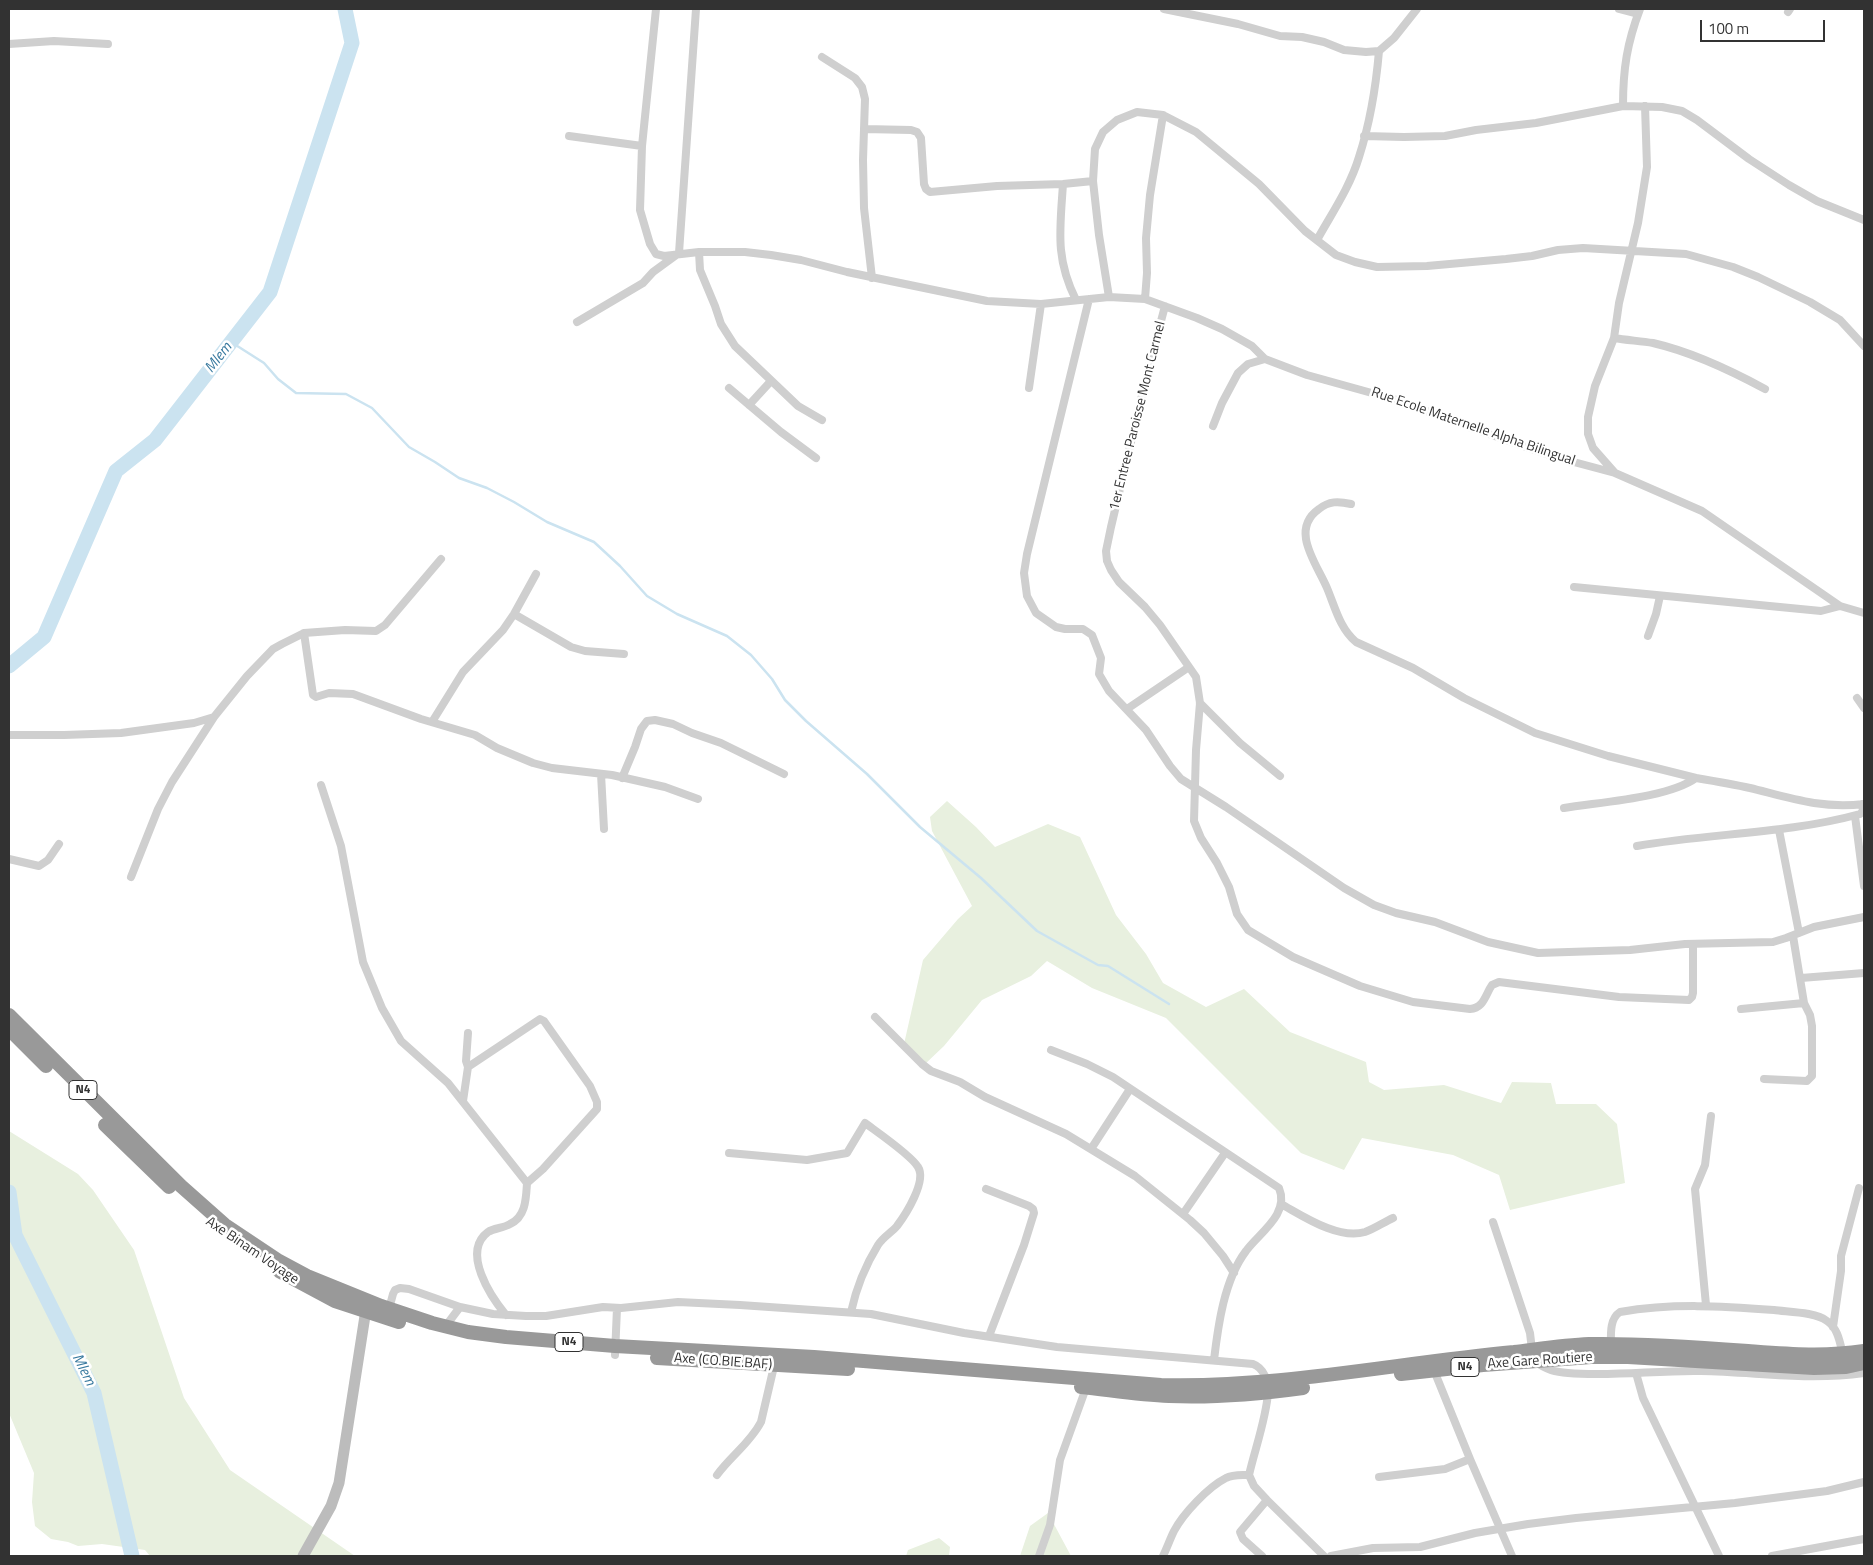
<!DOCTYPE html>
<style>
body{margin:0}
#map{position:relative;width:1873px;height:1565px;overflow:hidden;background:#fff;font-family:"Titillium Web",sans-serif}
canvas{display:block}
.frame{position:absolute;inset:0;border:10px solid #323232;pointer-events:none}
.scale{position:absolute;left:1700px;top:20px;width:125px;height:22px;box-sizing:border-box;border:2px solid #323232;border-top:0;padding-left:6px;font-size:15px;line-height:18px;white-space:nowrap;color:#323232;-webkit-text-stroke:4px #fff;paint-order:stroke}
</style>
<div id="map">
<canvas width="1873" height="1565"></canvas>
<div class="frame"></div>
<div class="scale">100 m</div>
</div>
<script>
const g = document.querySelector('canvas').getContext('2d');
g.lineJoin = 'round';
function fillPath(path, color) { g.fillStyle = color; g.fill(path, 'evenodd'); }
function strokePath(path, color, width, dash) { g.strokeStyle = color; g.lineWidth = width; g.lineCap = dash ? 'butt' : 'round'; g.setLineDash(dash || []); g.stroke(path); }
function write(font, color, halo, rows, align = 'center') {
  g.font = font + ' "Titillium Web",sans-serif'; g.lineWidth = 5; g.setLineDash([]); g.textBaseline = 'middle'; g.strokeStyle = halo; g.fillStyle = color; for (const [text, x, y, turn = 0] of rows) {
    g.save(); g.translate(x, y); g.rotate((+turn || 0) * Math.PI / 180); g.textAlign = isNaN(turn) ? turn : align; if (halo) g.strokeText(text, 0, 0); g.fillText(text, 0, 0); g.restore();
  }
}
const green = new Path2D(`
 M947,801L976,827L995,847L1048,824L1080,837L1116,915L1146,954L1163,983L1206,1007L1244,989L1290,1032L1366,1062L1369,1082L1384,1090L1444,1085L1501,1103L1512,1082L1551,1083L1556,1104H1596L1617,1124L1625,1183L1510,1210L1499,1175L1453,1155L1362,1138L1344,1170L1301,1153L1166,1018L1092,988L1047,961L1031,976L982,1000L944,1046L924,1065L904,1044L923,960L958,919L972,906L932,831L930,817Z
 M9,1131L78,1174L93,1190L134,1250L184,1398L230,1470L355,1556H150L145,1550L102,1544L78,1546L68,1542L51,1539L35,1526L32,1502L34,1473L9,1413Z
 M1048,1513L1071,1556H1020L1030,1526Z
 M939,1538L950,1547L949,1556H906L908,1550Z`);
const stream = new Path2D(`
 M231,342L264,363L278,379L296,393L346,394L372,408L409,447L435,462L459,478L487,488L514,502L547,522L594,542L620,566L647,596L677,614L727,636L751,655L772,679L785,700L806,721L867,774L920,827L981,878L1037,931L1098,965L1108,966L1169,1004`);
const river = new Path2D(`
 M9,666L44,637L116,471L155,440L270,292L352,43L345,9
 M9,1192L15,1235L94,1393L132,1556`);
const street = new Path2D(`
 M656,9L642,146L640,210L650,244L656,254L664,256L699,252H745L771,255L801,260L847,272L987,301L1041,304L1109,297L1145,299L1197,318L1222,329L1252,346L1265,359
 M1164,9L1238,24L1280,36L1302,37L1324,42L1344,50L1366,52L1379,51L1394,38L1417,9
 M1619,9L1638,14
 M1788,12L1790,9
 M9,44L54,41L108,44
 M822,57L855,78L862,87L865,99L863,160L864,208L872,278
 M1623,106C1623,69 1627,43 1640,9
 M1645,106L1647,167L1638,223L1619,303L1614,338L1595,386L1588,417V434L1593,448L1615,473L1702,511L1840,606L1864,613
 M864,129L911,130L917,132L921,138L924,184L926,189L930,192L997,186L1063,184L1093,181
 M569,136L642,146
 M1364,136L1404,137L1445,136L1476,130L1536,123L1623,106L1662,107L1682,111L1697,120L1749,159L1789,185L1817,201L1864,220
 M1063,184C1060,230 1055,258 1076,300
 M1317,240C1332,213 1350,187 1359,157C1370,123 1376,86 1379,51
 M699,252L700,270L715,306L721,324L735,346L798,406L822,420
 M1109,297L1099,235L1093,181L1095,149L1103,132L1117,120L1137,112L1163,115L1196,132L1259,184L1305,231L1336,255L1355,262L1377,267L1427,266L1506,259L1532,256L1558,250L1583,248L1686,254L1733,267L1758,277L1810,302L1840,320L1864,346
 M1089,299L1027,554L1024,573L1027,596L1036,613L1056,627L1065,629H1083L1092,635L1101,658L1099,674L1109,691L1146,730L1170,766L1181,779L1226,807L1344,888L1374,905L1396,913L1435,922L1488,942L1538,953L1630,950L1685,944L1773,942L1786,938L1814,927L1864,917
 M1145,299L1147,273L1146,238L1150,195L1163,115
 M1165,306L1148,370L1111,527L1106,551L1107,561L1111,570L1119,582L1145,607L1160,625L1196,677L1200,703L1196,750L1194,821L1201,838L1217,863L1229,887L1237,914L1248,930L1293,957L1360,986L1413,1002L1470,1009C1484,1008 1485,995 1492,985L1499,982L1619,997L1689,1000L1692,997L1693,993V944
 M577,322L643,283L653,272L679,253L696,9
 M1614,338C1626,340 1640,341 1653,343C1692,352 1730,370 1765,389
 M729,388L781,432L816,458
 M1029,388L1041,304
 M749,405L771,381
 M1213,426L1222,403L1238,373L1248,364L1265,359L1307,375L1397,400L1466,426L1555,457L1615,473
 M1351,504C1338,501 1329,501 1319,509C1289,530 1317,564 1327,588C1335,607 1340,629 1356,642L1413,668L1464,698L1535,733L1608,756L1696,778
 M1574,587L1821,611L1840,606
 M514,614L571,647L585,651L624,654
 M304,633L313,695L316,697L329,693L353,694L421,719L475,735L497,748L533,763L552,768L612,775L665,787L698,799
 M1648,636L1656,614L1660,596
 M1857,698L1864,708
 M1200,703L1240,743L1280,776
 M1127,709L1189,667
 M432,722L463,672L503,630L514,614L536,574
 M9,735H64L121,733L194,723L214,717L247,676L273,649L282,644L304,633L345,630L376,631L385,625L441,559
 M601,774L604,829
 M622,778L635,747L641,729L647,721L655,720L673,724L692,733L721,743L784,774
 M321,785L341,846L363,962L382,1008L401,1041L448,1083L527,1183C526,1198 526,1217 510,1224C504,1228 494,1228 488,1232C461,1252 491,1297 506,1315
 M1564,808C1600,802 1668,798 1696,778C1714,781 1732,784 1750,788C1790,798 1821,809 1864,804
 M1855,816L1864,886
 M1779,830L1799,933
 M1637,846C1711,833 1787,834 1860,814L1863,811L1862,804
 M9,859L39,866L48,860L59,844
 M131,877L158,809L172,782L214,717
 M1801,978L1864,973
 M1741,1009L1804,1003
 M875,1017L922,1064L931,1071L960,1082L985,1097L1066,1134L1135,1176L1190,1220L1204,1233L1223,1256L1234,1273
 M1051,1050L1087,1064L1113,1077L1279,1188C1290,1214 1259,1233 1246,1251C1224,1280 1218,1326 1214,1360
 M468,1067L540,1019L544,1021L590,1086L597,1102V1109L543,1169L527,1183
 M1764,1079L1807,1081L1812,1076V1026L1810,1015L1804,1003L1793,936
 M463,1101L468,1067L466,1061L468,1033
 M1091,1149L1130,1089
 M729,1153L807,1160L847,1153L865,1123C877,1132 911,1155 918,1167C927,1181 906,1214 897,1226C891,1233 883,1237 878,1245C865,1266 856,1289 851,1312
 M986,1189L1029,1206L1033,1209L1034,1213L1024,1245L989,1336
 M1281,1204C1303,1216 1338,1240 1365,1232C1374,1229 1384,1222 1393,1218
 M1183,1214L1225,1153
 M1493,1222L1530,1333L1532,1350
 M1706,1305L1695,1189L1705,1165L1711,1116
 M389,1309L393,1294L395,1290L400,1288L409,1289L460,1307L493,1314L526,1316H546L603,1307L621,1308L678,1302L740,1305L871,1314L964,1333L1057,1347L1253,1364C1264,1368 1269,1382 1268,1393C1266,1419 1255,1449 1249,1475L1254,1486L1267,1500L1324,1556
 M445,1327L460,1307
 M1833,1327L1841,1271V1256L1859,1188
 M1611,1347C1611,1336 1609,1319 1620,1312C1672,1303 1722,1306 1774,1310C1788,1312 1816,1312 1827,1321C1838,1328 1840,1343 1843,1355
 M615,1355L617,1308
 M1536,1362C1546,1370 1556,1372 1568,1373C1612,1377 1657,1370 1701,1371C1758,1372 1807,1381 1864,1373
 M1433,1368L1470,1459L1512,1556
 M1636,1373L1643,1398L1719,1556
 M717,1475C731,1456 750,1443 761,1422L775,1362
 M1379,1477L1445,1469L1470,1459
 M1039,1556L1050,1525L1060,1460L1086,1388
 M1163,1556C1167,1548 1170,1539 1174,1531C1183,1514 1208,1487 1226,1478C1233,1474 1241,1475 1249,1475
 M1262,1556L1243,1539L1240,1532L1267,1500
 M1331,1556L1373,1548L1420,1547L1475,1533L1528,1524L1576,1518L1735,1503L1827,1491L1864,1482
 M1772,1556L1864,1539`);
const secondary = new Path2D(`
 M303,1556L331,1506L339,1483L367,1303`);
const highway = new Path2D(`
 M9,1015L181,1186L225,1225L279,1261L307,1276L381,1306L432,1323L468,1332L506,1337L615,1346L814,1357L1161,1385C1280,1388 1396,1363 1514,1352C1539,1349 1564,1345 1589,1344C1641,1343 1696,1347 1748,1351C1789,1354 1823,1357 1864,1351
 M9,1029L46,1066
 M105,1125L169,1187
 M279,1271L335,1301L399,1322
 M657,1358L848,1369
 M1401,1374L1483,1365L1591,1357H1628L1814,1368L1846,1367L1864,1363
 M1081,1387C1110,1390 1139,1395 1169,1396C1214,1398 1259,1394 1303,1388`);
const shields = [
 [83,1090,28],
 [569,1342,28],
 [1465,1367,28]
];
const shieldNames = [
 ["N4",83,1090],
 ["N4",569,1342],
 ["N4",1465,1367]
];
const streetNames = [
 ["1er Entree Paroisse Mont Carmel",1138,416,-76],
 ["Rue Ecole Maternelle Alpha Bilingual",1473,427,19],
 ["Axe Binam Voyage",252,1251,34],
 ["Axe Gare Routiere",1540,1361,-4],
 ["Axe (CO.BIE.BAF)",723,1362,4]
];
const waterNames = [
 ["Mlem",219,358,-52],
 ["Mlem",83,1370,63]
];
fillPath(green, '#e8f0df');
strokePath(stream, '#cbe3f0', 2.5);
strokePath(river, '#cbe3f0', 15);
strokePath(street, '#cfcfcf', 8);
strokePath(secondary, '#bcbcbc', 11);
strokePath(highway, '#999', 14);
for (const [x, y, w] of shields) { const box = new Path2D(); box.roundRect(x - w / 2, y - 9.5, w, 19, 4); g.fillStyle = '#fff'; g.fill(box); strokePath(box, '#323232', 1); }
write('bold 12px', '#323232', null, shieldNames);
write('14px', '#323232', '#fff', streetNames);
write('italic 15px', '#36789e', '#fff', waterNames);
</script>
